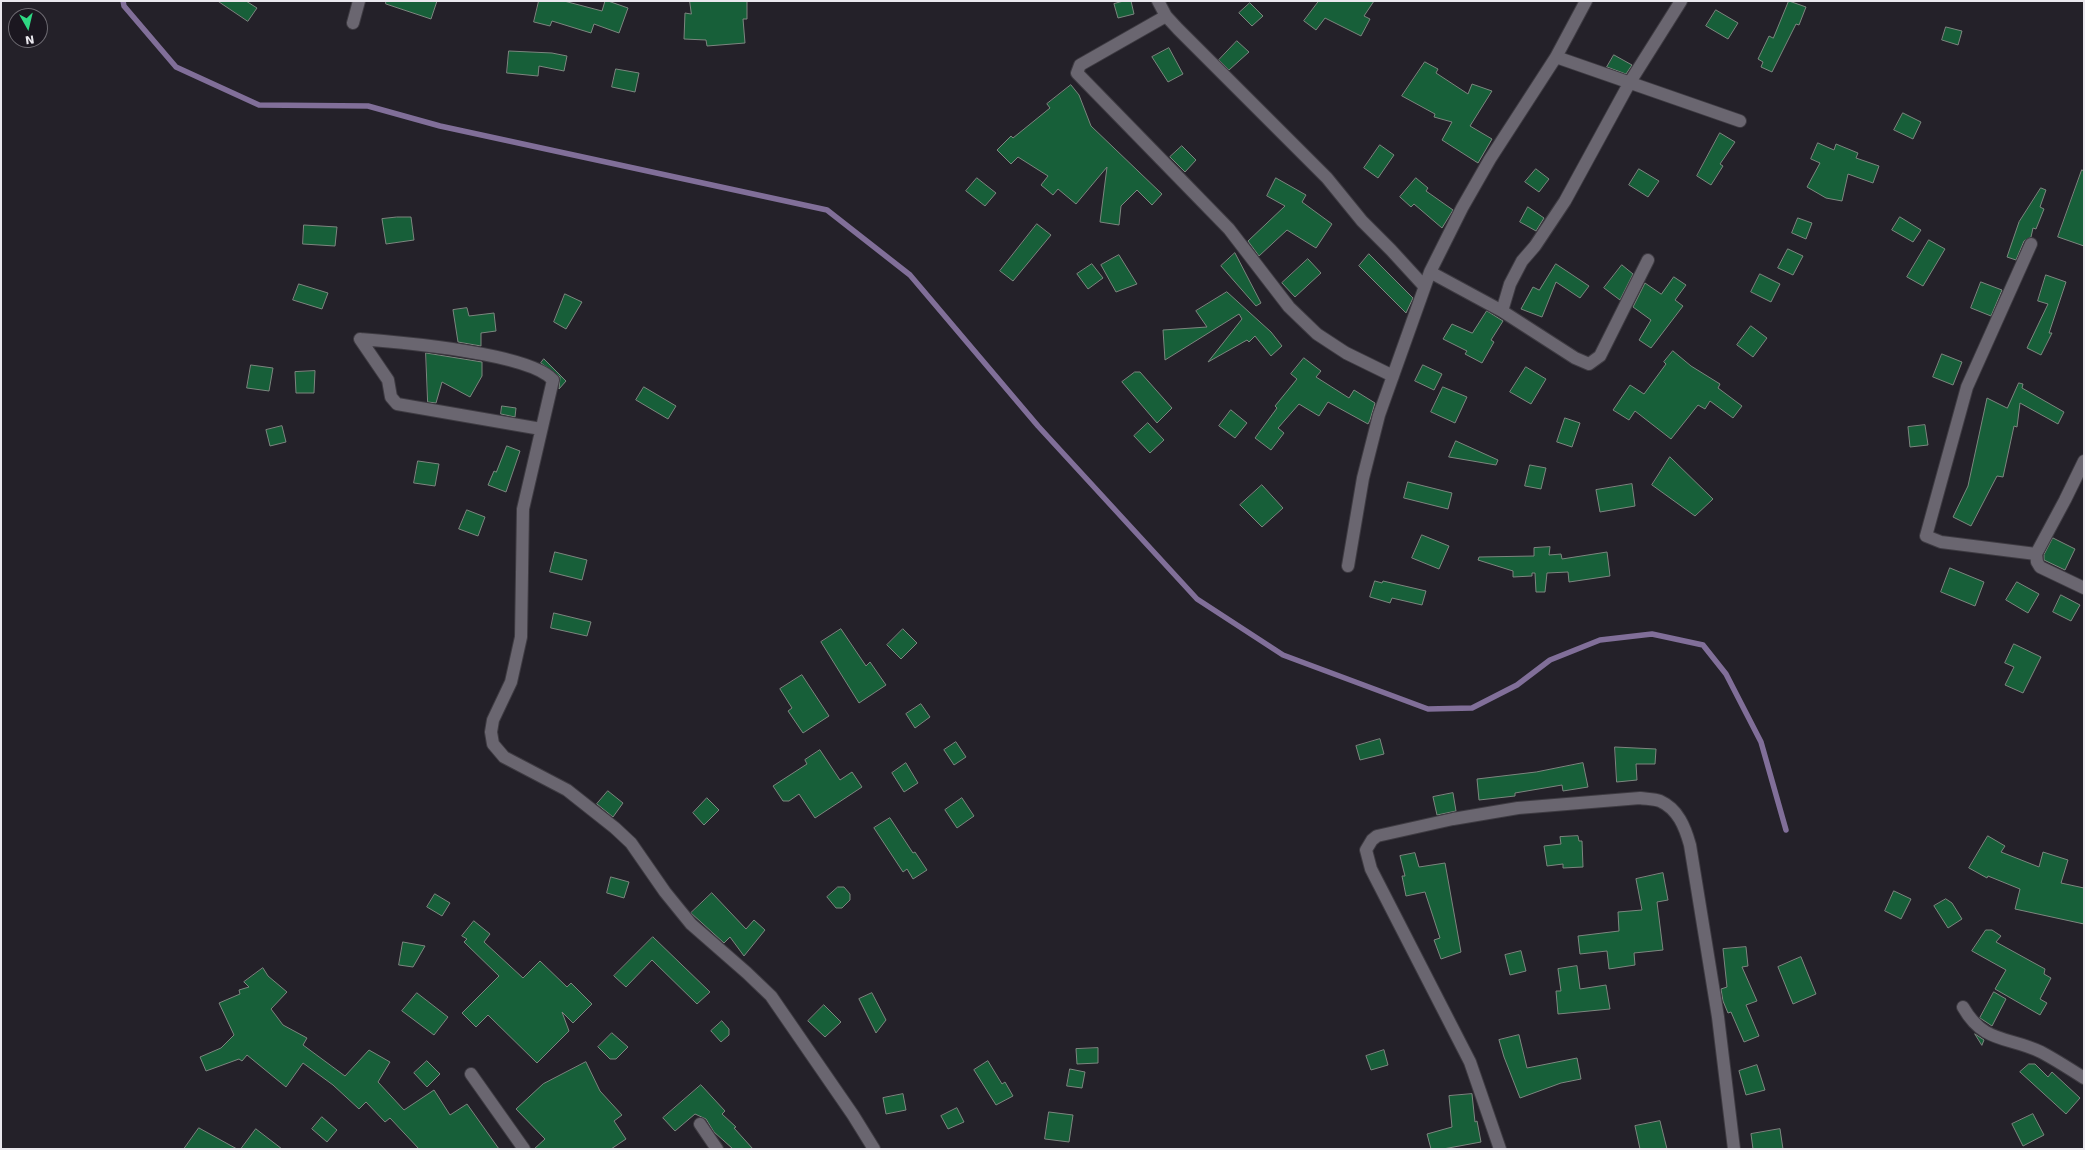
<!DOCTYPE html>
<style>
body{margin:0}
#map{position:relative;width:2085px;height:1150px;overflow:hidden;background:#242129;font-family:"DejaVu Sans",sans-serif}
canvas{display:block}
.frame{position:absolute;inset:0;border:2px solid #eae8ee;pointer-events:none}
.north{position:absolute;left:8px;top:8px;width:40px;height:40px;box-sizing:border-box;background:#1b1720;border:1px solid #6e6b72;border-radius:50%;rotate:172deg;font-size:11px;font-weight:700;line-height:16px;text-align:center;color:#eae8ee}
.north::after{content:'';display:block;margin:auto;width:14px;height:18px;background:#2fd883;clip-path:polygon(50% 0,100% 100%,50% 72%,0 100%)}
</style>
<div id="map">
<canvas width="2085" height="1150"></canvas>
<div class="frame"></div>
<div class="north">N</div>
</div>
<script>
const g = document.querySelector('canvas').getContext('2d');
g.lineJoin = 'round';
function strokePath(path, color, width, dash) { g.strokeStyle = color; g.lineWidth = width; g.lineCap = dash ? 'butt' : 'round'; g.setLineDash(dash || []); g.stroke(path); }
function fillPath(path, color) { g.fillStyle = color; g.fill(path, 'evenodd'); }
const stream = new Path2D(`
 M123,1L124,6L176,67L259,105L368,106L440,126L827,210L910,275L1038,426L1197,599L1283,655L1428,709L1472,708L1517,685L1550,660L1600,640L1652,634L1703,645L1726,674L1761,742L1786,830`);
const building = new Path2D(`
 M218,1H246L257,8L248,21Z
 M386,1H437L431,19L386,4Z
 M539,1H564L602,11L605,1H608L628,8L619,33L594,24L591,33L552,21L550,26L534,22Z
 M690,1H747V19H743L745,43L707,46L706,40L684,39L685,13L691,14Z
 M1124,1H1131L1134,14L1118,18L1114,4Z
 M1319,1H1374L1364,16L1370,19L1361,36L1325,18L1316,30L1304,21Z
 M1789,1L1806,7L1799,25L1796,24L1772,72L1761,67L1763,62L1758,59L1769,36L1773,38Z
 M1250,3L1263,16L1252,26L1239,13Z
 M1716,10L1738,23L1728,39L1706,26Z
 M1946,27L1962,31L1958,45L1942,40Z
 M1237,41L1249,52L1229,70L1219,60Z
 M1169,48L1183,74L1168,82L1152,57Z
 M509,51L552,53L567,56L564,71L539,66L538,76L507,73Z
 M1614,55L1632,65L1626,74L1607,67Z
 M1425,62L1438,69L1436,73L1468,94L1472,84L1492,91L1470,126L1492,139L1478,163L1442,140L1452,122L1434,117L1435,114L1402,96Z
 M616,69L639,73L635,92L612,87Z
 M1071,85L1079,95L1091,126L1162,194L1152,205L1137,190L1121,206L1119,225L1100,222L1107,167L1076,204L1058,189L1053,195L1041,185L1048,176L1018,157L1011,164L997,150L1011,136L1013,138L1050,108L1047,104Z
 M1903,113L1921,122L1913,139L1894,130Z
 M1720,133L1735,142L1720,164L1723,166L1711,185L1697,176Z
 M1818,143L1834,150L1836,144L1858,153L1856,158L1879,166L1873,183L1848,174L1842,201L1826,198L1807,187L1820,163L1811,159Z
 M1380,145L1394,155L1378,178L1364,168Z
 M1182,146L1196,160L1185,172L1170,157Z
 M1536,169L1549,179L1539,192L1525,182Z
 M1639,169L1659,181L1648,197L1629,185Z
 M2082,170L2084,171V246L2058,237Z
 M977,178L996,193L985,206L966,191Z
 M1276,178L1306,195L1302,202L1332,224L1316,248L1287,230L1259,256L1248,241L1285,206L1267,196Z
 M1416,178L1428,188L1426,191L1453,210L1442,228L1414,204L1411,207L1400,197Z
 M2041,188L2046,190L2040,207L2044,209L2036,229L2033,228L2031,237L2024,241L2016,260L2007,257L2019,222Z
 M1528,207L1544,218L1536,231L1520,222Z
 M397,217H411L414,240L386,244L382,219Z
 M1900,217L1921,230L1913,242L1892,230Z
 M1798,218L1812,223L1806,239L1792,233Z
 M1037,224L1051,235L1013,281L1000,271Z
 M304,225L337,227L335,246L303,244Z
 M1929,240L1945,249L1923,286L1907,277Z
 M1788,249L1803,256L1793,275L1778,268Z
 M1235,253L1261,303L1256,306L1221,266Z
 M1369,254L1413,298L1406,313L1359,266Z
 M1119,255L1137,284L1116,292L1101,265Z
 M1308,259L1321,273L1295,297L1282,283Z
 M1092,264L1103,278L1088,289L1077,274Z
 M1556,264L1589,286L1580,298L1556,282L1542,317L1521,309L1533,287L1539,290Z
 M1622,265L1633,274L1620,300L1604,288Z
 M1760,274L1780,284L1771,302L1751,292Z
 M2046,275L2066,282L2049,333H2052L2041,355L2027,348L2048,304L2038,301Z
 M1674,277L1686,285L1675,300L1683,306L1651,348L1639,340L1651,320L1633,307L1645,283L1661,294Z
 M1981,282L2002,290L1991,316L1971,308Z
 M299,284L328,293L322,309L293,300Z
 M1227,292L1271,332L1282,346L1271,356L1255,336L1249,342L1247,340L1208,362L1242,319L1239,314L1165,360L1163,330L1207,327L1196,311Z
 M565,294L582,302L566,329L554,322Z
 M467,308L469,316L494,313L496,331L481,333V346L458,342L453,310Z
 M1487,311L1503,321L1491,340L1494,342L1482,363L1465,354L1467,351L1443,339L1452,324L1472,333Z
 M1751,326L1767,338L1753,357L1737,345Z
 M1673,351L1691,366L1720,384L1718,388L1742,406L1733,418L1710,401L1705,409L1698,405L1671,439L1635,411L1629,420L1613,410L1630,385L1644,394L1666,364L1664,362Z
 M426,353L482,362V376L470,397L442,382L436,403L428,402Z
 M1942,354L1962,362L1953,385L1933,377Z
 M1304,358L1321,371L1316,377L1349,398L1354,390L1375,403L1370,420L1368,424L1328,402L1319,416L1299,404L1278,428L1284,433L1271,450L1255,438L1277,408L1275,406L1297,379L1291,374Z
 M544,359L566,381L559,389L560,377L541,363Z
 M251,365L273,368L269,391L247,388Z
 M1423,365L1442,374L1434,390L1415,381Z
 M1526,367L1546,379L1531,404L1510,392Z
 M315,371L314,393H296L295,372Z
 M1135,372H1140L1172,408L1157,423L1122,382Z
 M2019,383L2023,384L2022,388L2064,412L2058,424L2020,403L2017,427L2014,426L2003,477L1997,476L1971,526L1953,517L1968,486L1987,398L2007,408Z
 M644,387L676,406L668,419L636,400Z
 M1443,387L1467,397L1455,423L1431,412Z
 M502,406L516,408L515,417L501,414Z
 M1231,410L1247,423L1235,438L1219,426Z
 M1565,418L1580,423L1572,447L1557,442Z
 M1148,423L1164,440L1150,453L1134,436Z
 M1925,425L1928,445L1910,447L1908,427Z
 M282,426L286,442L270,446L266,430Z
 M1456,441L1498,460L1496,465L1449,457Z
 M507,446L520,451L506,492L488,485L494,471L496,472Z
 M1670,457L1713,499L1695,516L1652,485Z
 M418,461L439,464L435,486L414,483Z
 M1530,465L1546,468L1541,489L1525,486Z
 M1408,482L1452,493L1448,509L1404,498Z
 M1632,484L1635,506L1600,512L1596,490Z
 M1262,485L1283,508L1262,527L1240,505Z
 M467,510L485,517L478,536L459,529Z
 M1422,535L1449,546L1439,569L1412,558Z
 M2053,538L2075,549L2065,570L2044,560V555Z
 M1550,547L1549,555L1561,554L1562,559L1607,552L1610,576L1569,582L1568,572L1547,573L1545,592H1536L1535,573H1532V576L1513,577V571L1478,560L1479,557L1534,556V548Z
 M555,552L587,560L582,580L550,572Z
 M1950,568L1984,582L1975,606L1941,592Z
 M1375,581L1382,583L1383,581L1426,591L1422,605L1392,598L1390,603L1370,597Z
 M2017,582L2039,594L2028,613L2006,600Z
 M2061,595L2080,605L2071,621L2053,612Z
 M554,613L591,622L587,636L551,628Z
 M841,629L866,666L870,662L886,685L859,703L821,642Z
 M903,629L917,643L901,659L887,645Z
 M2014,644L2041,657L2023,693L2005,685L2014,667L2005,663Z
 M802,675L829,716L803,733L788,711L792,708L780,689Z
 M921,704L930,717L915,728L906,714Z
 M1380,739L1384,754L1360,760L1356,746Z
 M956,742L966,757L954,765L944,750Z
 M1615,747L1656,749L1655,764H1636L1637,780L1617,782Z
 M820,750L840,780L852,772L862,787L815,818L799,794L789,801H783L773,786L807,764L805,760Z
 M906,763L918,783L904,792L892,773Z
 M1583,763L1588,787L1563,791L1562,785L1515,793V796L1479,800L1477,779L1536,772Z
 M608,791L623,803L613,817L597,804Z
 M1453,793L1456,811L1437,815L1433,797Z
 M707,798L719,810L704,825L693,813Z
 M962,798L974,816L957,828L945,810Z
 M890,818L913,853L915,852L927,870L913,879L907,869L903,872L874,828Z
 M1578,836L1579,841H1582L1583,867L1563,868V864L1547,866L1544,846L1561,844L1560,837Z
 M1988,836L2005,846L2001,852L2039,867L2043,852L2068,860L2061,883L2084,888V924L2015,909L2020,889L1988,876L1987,878L1969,868Z
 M1415,853L1419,867L1445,863L1461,952L1441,959L1434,940L1440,938L1425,892L1406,896L1402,876H1405L1400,856Z
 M1663,873L1668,900L1657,902L1663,950L1634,953L1635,965L1609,969L1607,951L1580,954L1578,936L1619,931L1618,912L1642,910L1636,879Z
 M611,877L629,882L624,898L607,893Z
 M838,887H844L850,894V900L842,908H836L827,897Z
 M1894,891L1911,899L1901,919L1885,911Z
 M712,893L746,929L754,920L765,930L744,956L730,937L724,943L691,913Z
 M435,894L450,903L442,916L427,907Z
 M1946,899L1952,903L1962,919L1948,928L1934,906Z
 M474,921L490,934L484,942L523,978L540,961L567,987L571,983L592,1004L573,1023L562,1012L569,1031L537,1063L488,1015L476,1027L462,1013L499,976L464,942L467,939L462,936Z
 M1986,930H1992L2001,936L1996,942L2045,969L2044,974L2051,978L2040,999L2047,1003L2040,1015L1995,989L2006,970L1972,951Z
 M653,937L710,992L697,1004L652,960L626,987L614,976Z
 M403,942L425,946L413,967L399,965Z
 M1746,947L1748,966L1742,967L1757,1001L1746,1005L1759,1036L1744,1042L1731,1012L1728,1013L1723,1001L1721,989L1727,987L1723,949Z
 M1521,951L1526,971L1510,975L1505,955Z
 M1801,957L1816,994L1793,1004L1778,967Z
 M1577,966L1580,989L1606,985L1610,1009L1558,1014L1556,991H1561L1558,969Z
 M263,968L268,976L287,992L271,1009L283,1025L307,1038L303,1045L345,1076L369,1050L390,1062L378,1082L404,1110L434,1090L450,1115L467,1104L499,1149H419L390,1118L385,1122L366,1102L359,1109L333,1085L303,1063L286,1087L247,1055L242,1061L239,1059L206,1071L200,1057L221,1048L234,1035L219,1003L240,994L239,990L249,987L244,982Z
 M1994,992L2006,999L1992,1026L1980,1018Z
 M417,993L448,1017L434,1035L402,1011Z
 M872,993L886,1020L876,1033L859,999Z
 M824,1005L841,1022L825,1037L808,1021Z
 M722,1021L729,1029V1035L721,1042L711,1031Z
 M612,1033L628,1047L616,1059H610L598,1047Z
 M1975,1034L1984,1040L1982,1045Z
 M1519,1035L1527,1068L1577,1058L1581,1079L1561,1083L1520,1098L1504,1057L1499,1040Z
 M1098,1048V1063L1077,1064L1076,1049Z
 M1384,1050L1388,1065L1371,1070L1366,1056Z
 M427,1061L440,1074L427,1087L414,1073Z
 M988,1061L1002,1084L1005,1082L1013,1096L996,1105L974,1070Z
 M586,1062L600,1091L622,1115L614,1121L626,1139L611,1149H534L545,1139L516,1109L543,1084Z
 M2029,1064H2035L2048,1077L2052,1072L2080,1098L2066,1114L2020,1072Z
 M1757,1065L1765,1090L1746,1095L1739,1071Z
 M1070,1069L1085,1072L1082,1088L1067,1086Z
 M701,1085L725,1111L722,1114L736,1127L734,1128L753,1149H733L714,1132L706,1119L695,1114L675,1131L663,1118Z
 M903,1094L906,1110L886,1114L883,1098Z
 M1472,1094L1475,1122L1477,1121L1481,1142L1443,1149H1431L1427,1134L1452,1127L1449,1096Z
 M957,1108L964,1122L948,1129L941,1116Z
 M1049,1112L1073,1115L1069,1142L1045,1139Z
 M2033,1114L2044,1135L2023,1146L2012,1124Z
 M322,1117L337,1130L327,1142L312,1129Z
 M1660,1121L1667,1149H1640L1635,1126Z
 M199,1128L237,1149H184Z
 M256,1129L282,1149H241Z
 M1780,1129L1783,1149H1753L1751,1134Z`);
const minor = new Path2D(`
 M1158,1L1166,16L1178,29L1327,178L1362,221L1391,250L1424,286
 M1166,16L1080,65L1077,73L1229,229L1289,307L1317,334L1346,353L1393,376
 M353,23L359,1
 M1556,57L1740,121
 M2031,244L1967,387L1926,536L1941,542L2036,554
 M1430,272L1502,311L1575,358L1589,364L1600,356L1648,260
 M1502,311L1510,284L1522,261L1535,246L1565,201L1630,82L1681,1
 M360,339C398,342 530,353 553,380L523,509L521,637L511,682L493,720L491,732L493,744L504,757L567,790L615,828L631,843L665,892L691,924L747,973L771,996L853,1115L874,1149
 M360,339L388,380L391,397L397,404L541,429
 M2084,461L2065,500L2036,554L2037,562L2040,567L2084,588
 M1348,566L1363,478L1379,415L1430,272L1462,208L1490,159L1556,57L1586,1
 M1963,1007C1984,1044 2008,1036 2041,1052C2056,1060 2070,1069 2084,1078
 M471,1074L524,1149
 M700,1124L717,1149
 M1500,1149L1470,1062L1371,869L1366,850L1372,840L1377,836L1453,819L1518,808L1640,798C1646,799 1654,799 1660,801C1678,809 1685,827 1690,845L1718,1017L1734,1149`);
strokePath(stream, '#816f99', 5.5);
fillPath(building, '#175f39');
strokePath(building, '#7c867f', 1);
strokePath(minor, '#3e3b42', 14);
strokePath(minor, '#6a6670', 12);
</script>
